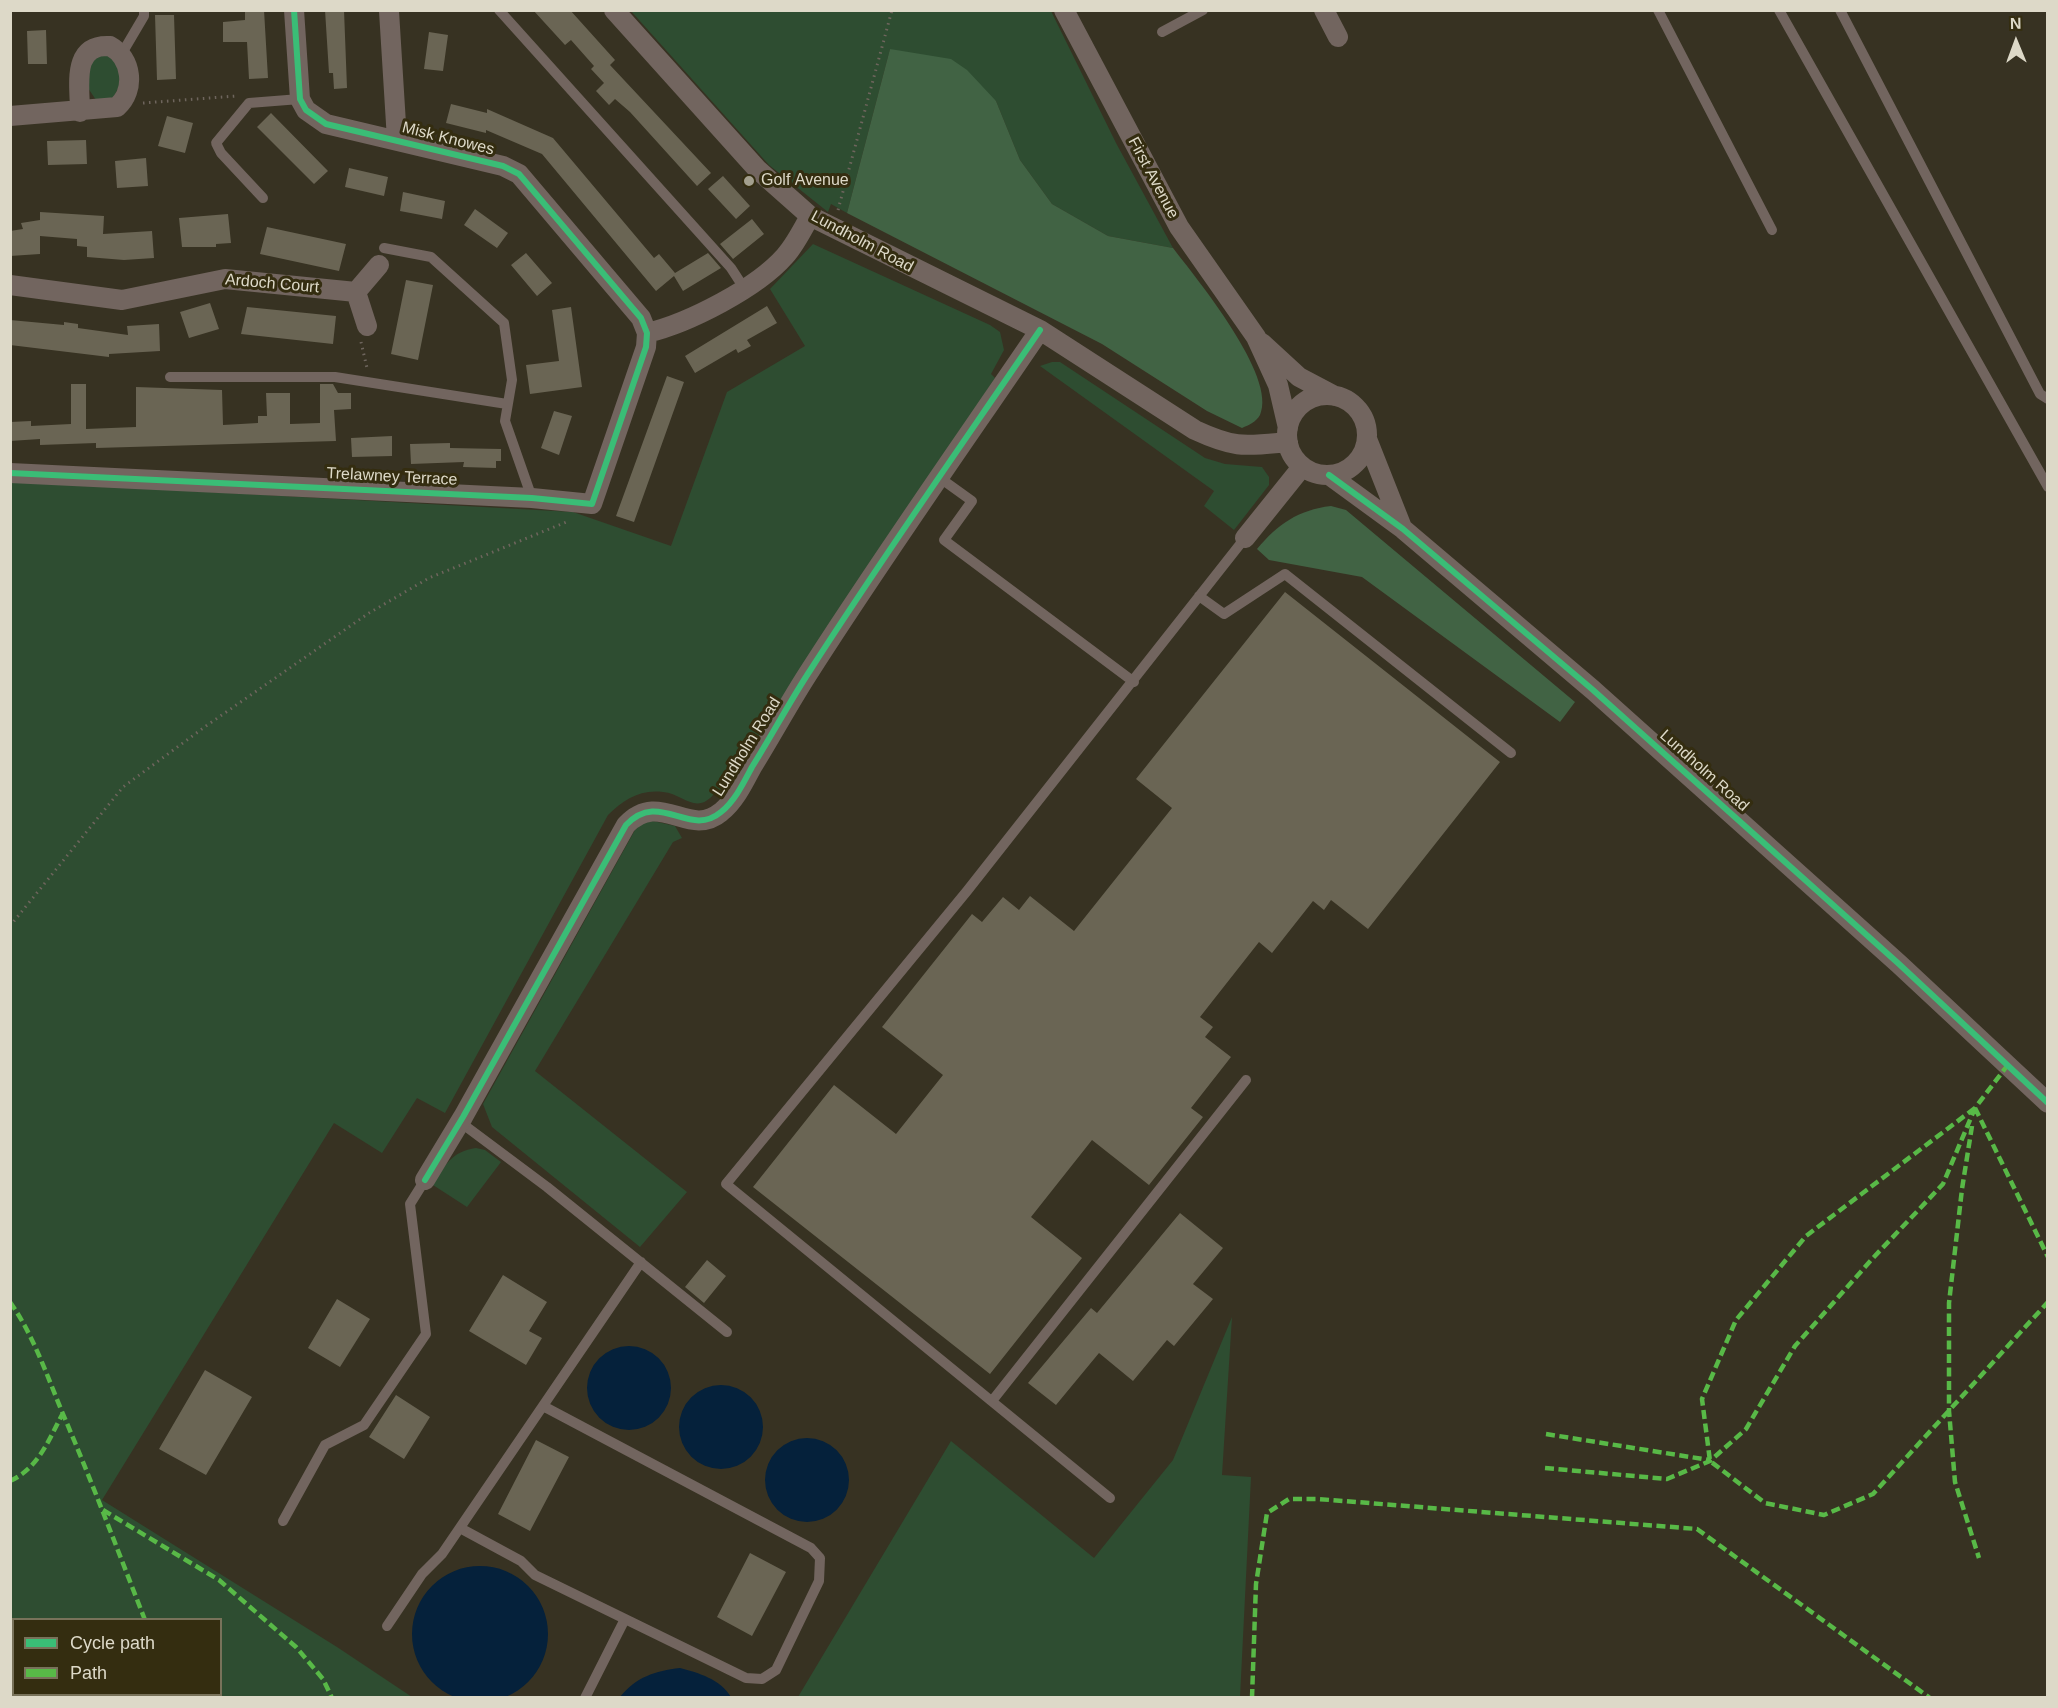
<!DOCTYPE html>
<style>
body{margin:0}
#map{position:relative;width:2058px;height:1708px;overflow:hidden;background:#373222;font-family:Helvetica,sans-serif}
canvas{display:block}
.frame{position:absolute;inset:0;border:12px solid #ddd9c8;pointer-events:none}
.legend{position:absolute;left:12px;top:1618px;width:210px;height:78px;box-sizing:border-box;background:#342d10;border:2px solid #78725a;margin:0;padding:8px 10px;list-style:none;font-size:18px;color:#ddd9c8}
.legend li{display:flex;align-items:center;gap:12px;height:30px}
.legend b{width:30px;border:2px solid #78725a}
.north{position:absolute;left:1986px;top:12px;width:60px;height:60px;-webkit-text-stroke:4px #342d10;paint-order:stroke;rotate:359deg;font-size:16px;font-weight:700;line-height:24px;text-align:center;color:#ddd9c8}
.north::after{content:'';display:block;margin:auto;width:21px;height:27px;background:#ddd9c8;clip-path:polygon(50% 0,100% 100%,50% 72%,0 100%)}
</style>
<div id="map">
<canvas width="2058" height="1708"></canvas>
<div class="frame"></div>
<ul class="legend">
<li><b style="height:8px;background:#3abd76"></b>Cycle path</li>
<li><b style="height:8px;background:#58b947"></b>Path</li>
</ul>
<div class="north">N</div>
</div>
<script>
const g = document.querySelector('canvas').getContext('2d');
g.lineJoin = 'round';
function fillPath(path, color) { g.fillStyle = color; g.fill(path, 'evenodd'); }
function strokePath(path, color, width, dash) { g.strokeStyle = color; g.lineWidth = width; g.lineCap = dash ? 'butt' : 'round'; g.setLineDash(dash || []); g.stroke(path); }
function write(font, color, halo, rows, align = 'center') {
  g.font = font + ' Helvetica,sans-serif'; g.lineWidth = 6; g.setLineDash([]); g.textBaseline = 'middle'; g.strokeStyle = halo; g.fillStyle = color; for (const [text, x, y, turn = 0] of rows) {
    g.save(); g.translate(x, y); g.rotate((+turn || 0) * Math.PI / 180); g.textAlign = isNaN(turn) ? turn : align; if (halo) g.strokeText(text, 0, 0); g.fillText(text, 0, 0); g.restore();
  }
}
const green = new Path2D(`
 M631,11H1051L1116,143L1173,248L1108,236L1052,204L1020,160L996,101L890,49L847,213L831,204L828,212L769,165Z
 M105,52L119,66L120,84L113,99L96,100L88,88L90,61Z
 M813,244L990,325L1000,332L1004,350L991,374L995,378L722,794L717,790C697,818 685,794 663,792C640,789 623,800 608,815L445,1113L417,1098L382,1153L334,1123L102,1500L337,1647L412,1697L11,1698V481L573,512L671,546L727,392L805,346L770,289ZM14,1620H220V1694H14Z
 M1052,362H1060L1205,458L1225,464L1262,467L1269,477V485L1234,530L1204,506L1214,491L1040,366Z
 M653,821L675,826L682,838L673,842L535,1071L687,1192L640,1247L492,1127L483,1104L635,830L643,822Z
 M476,1148L485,1150L501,1162L467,1207L433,1185C444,1166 452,1151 476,1148Z
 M1232,1317L1222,1475L1251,1477L1240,1697H798L951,1441L1094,1558L1173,1460Z`);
const forest = new Path2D(`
 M890,49L951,59L967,70L996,101L1020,160L1052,204L1108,236L1173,248C1196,278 1278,377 1260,415C1256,422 1249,425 1242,428L1207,411L1102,344L847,213Z
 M1331,506L1346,510L1575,702L1560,722L1362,577L1269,560L1257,549C1278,524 1298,510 1331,506Z`);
const water = new Path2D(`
 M587 1388a42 42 0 1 1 84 0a42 42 0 1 1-84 0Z
 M679 1427a42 42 0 1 1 84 0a42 42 0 1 1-84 0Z
 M765 1480a42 42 0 1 1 84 0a42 42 0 1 1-84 0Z
 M412 1634a68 68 0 1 1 136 0a68 68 0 1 1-136 0Z
 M680,1668C699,1673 720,1679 731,1697H620C636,1677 655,1671 680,1668Z`);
const building = new Path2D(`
 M245,10H264L268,78L249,79L247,42H223V22L245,20Z
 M325,10H344L347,88L334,89L333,73H329Z
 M533,10H570L615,60L610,65L711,173L697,186L630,112L615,99L609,105L596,91L604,83L591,69L594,66L571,40L565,45Z
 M155,15H174L176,79L157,80Z
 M46,30L47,64H28L27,31Z
 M429,32L448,35L443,71L424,69Z
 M451,104L487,113V109L553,138L654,258L659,254L675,273L708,253L721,268L683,291L674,276L656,291L542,154L486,130V133L446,123Z
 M271,113L328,171L314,184L257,127Z
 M167,116L193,123L185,153L158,146Z
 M86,140L87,164L48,165L47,141Z
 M146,158L148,186L117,188L115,161Z
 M349,168L388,177L384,196L345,187Z
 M723,176L750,206L736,219L708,189Z
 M403,192L445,201L442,219L400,211Z
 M475,209L508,233L497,248L464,225Z
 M40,212L104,216L103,234L152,231L154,258L124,260L87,257V247L77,246V239L40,236V254L10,256V231L23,229L21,223L40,220Z
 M228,214L231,243L216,244V247H182L179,218Z
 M752,219L764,234L733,259L720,244Z
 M267,227L346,244L339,271L260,254Z
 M526,253L552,283L537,296L511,265Z
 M406,280L433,285L418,360L391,354Z
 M210,303L219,329L189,338L180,312Z
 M767,306L777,323L747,340L751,346L738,353L736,349L695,373L685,356Z
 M247,307L336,316L333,344L241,334Z
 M571,307L582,387L530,394L526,365L559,361L552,310Z
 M10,320L64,325V322L78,324V328L128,335L127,326L159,324L160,351L109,354V357L10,345Z
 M667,376L684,382L634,522L616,516Z
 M71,384H86V429L136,427V387L222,390L223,425L258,423V416H267L266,393H290V424L320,423V384H333L338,393H351V409L334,410L336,441L96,448V443L40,445V439L10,441V422L31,421V426L71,424Z
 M554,411L572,416L559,455L541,448Z
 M392,436V456L352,457L351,438Z
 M450,443V448L501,449V461H496V468L463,467L464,462L411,464L410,444Z
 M1285,592L1500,762L1368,929L1331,900L1324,910L1313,901L1272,953L1259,942L1200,1017L1213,1027L1205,1037L1231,1057L1191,1108L1203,1117L1149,1185L1092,1140L1031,1217L1082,1258L990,1374L753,1187L834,1085L896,1134L943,1075L882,1027L972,914L982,922L1003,897L1019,910L1030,896L1074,931L1172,808L1136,779Z
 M1180,1213L1223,1248L1193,1284L1213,1299L1174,1346L1167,1340L1133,1381L1099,1353L1056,1405L1028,1383L1091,1308L1097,1313Z
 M707,1260L726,1276L704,1303L685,1287Z
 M503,1275L547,1302L529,1331L542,1338L526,1365L469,1331Z
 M337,1299L370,1319L340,1367L308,1348Z
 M205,1370L252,1397L206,1475L159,1449Z
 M396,1395L430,1417L404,1459L369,1437Z
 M536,1440L569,1457L530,1531L498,1514Z
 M750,1553L786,1572L752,1636L717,1617Z`);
const path = new Path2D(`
 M143,103L236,96
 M838,210L892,10
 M361,342L367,368
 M10,926L123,787L206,726L369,613L429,578L569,521`);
const lane = new Path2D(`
 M499,10L731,268L744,288
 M1658,10L1772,230
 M1779,10L2048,487
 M1840,10L2040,394L2048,399
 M1162,32L1203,10
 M121,55L144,16V10
 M263,198L221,153L216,143L249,103L300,99
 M384,248L431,257L504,323L512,380L505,421L532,498
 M170,377H335L507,404
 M940,478L972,501L944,540L1134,682
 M1199,596L1224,614L1285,574L1511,753
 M460,1122L547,1187L727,1332
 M992,1401L1246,1080
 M1110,1498L726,1184L967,891L1245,538
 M283,1521L325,1445L364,1425L426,1334L410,1204L425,1180
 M460,1528L521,1561L535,1575L746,1678L762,1679L776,1670L819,1581L820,1558L811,1548L543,1406
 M387,1626L422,1574L442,1554L641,1262
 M585,1698L625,1619`);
const street = new Path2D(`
 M614,10L757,169L810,216L1040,330L1195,430C1236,449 1245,446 1288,442
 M1064,10L1179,227L1256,337L1278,385L1288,428
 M1324,10L1338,37
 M389,11L397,140
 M10,116L117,107C136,90 132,58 110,46C71,44 80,85 80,112
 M10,285L122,300L225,279L356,292L379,265
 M356,292L367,326
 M647,333C689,323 757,288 785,256C795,245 803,229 810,216
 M1262,343L1299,377L1335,396
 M1287 435a40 40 0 1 1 80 0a40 40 0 1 1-80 0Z
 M1367,439L1401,525
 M10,473L532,498L592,504L646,347L647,333L641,318L519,174L503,166L326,124L306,110L300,99L294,10
 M1329,475L1403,529L1593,690L1899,964L2048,1103
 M1245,538L1302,467
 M425,1180L463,1117L626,825C660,789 689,839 721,812C735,801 744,782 752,767C772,735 790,701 811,669C884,555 963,443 1040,330`);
const quiet = new Path2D(`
 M1975,1108L1806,1236L1736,1320L1702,1399L1710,1461L1765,1503L1824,1515L1873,1494L2048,1302
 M1975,1108L2048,1257
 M1972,1126L1962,1189L1949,1303V1411L1955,1482L1979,1558
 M10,1302C34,1336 47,1376 63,1414C92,1482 118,1551 145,1620
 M1546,1434L1709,1460
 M1545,1468L1667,1479L1710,1461L1746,1429L1795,1346L1873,1258L1943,1184L1975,1108L2007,1066
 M10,1481C39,1468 49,1439 63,1413
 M103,1510L219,1580L296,1647L323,1679L332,1698
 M191,1694L192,1698
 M1252,1698L1256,1584L1267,1513L1289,1499H1318L1697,1529L1930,1698`);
const cycleway = new Path2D(`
 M10,473L532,498L592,504L646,347L647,333L641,318L519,174L503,166L326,124L306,110L300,99L294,10
 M1329,475L1403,529L1593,690L1899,964L2048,1103
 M425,1180L463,1117L626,825C660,789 689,839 721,812C735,801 744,782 752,767C772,735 790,701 811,669C884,555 963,443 1040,330`);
const markers = [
 [749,181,6,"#a39f8e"]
];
const streetNames = [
 ["Misk Knowes",448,139,14],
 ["First Avenue",1153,178,62],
 ["Lundholm Road",862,242,28],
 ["Ardoch Court",272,284,5],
 ["Trelawney Terrace",392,477,3],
 ["Lundholm Road",747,747,-58],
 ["Lundholm Road",1704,771,42]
];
const poiNames = [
 ["Golf Avenue",761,181]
];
fillPath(green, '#2e4d31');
fillPath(forest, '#416344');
fillPath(water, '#05213b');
fillPath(building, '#6a6554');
strokePath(path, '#6e655d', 3, [1.5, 4.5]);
strokePath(lane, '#72655f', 10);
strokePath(street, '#72655f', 20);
strokePath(quiet, '#58b947', 4.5, [9, 4.5]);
strokePath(cycleway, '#3abd76', 6);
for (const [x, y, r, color] of markers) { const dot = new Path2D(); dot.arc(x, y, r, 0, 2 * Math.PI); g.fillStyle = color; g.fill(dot); strokePath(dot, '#342d10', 2); }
write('16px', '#ddd9c8', '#342d10', streetNames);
write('16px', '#ddd9c8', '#342d10', poiNames, 'left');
</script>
